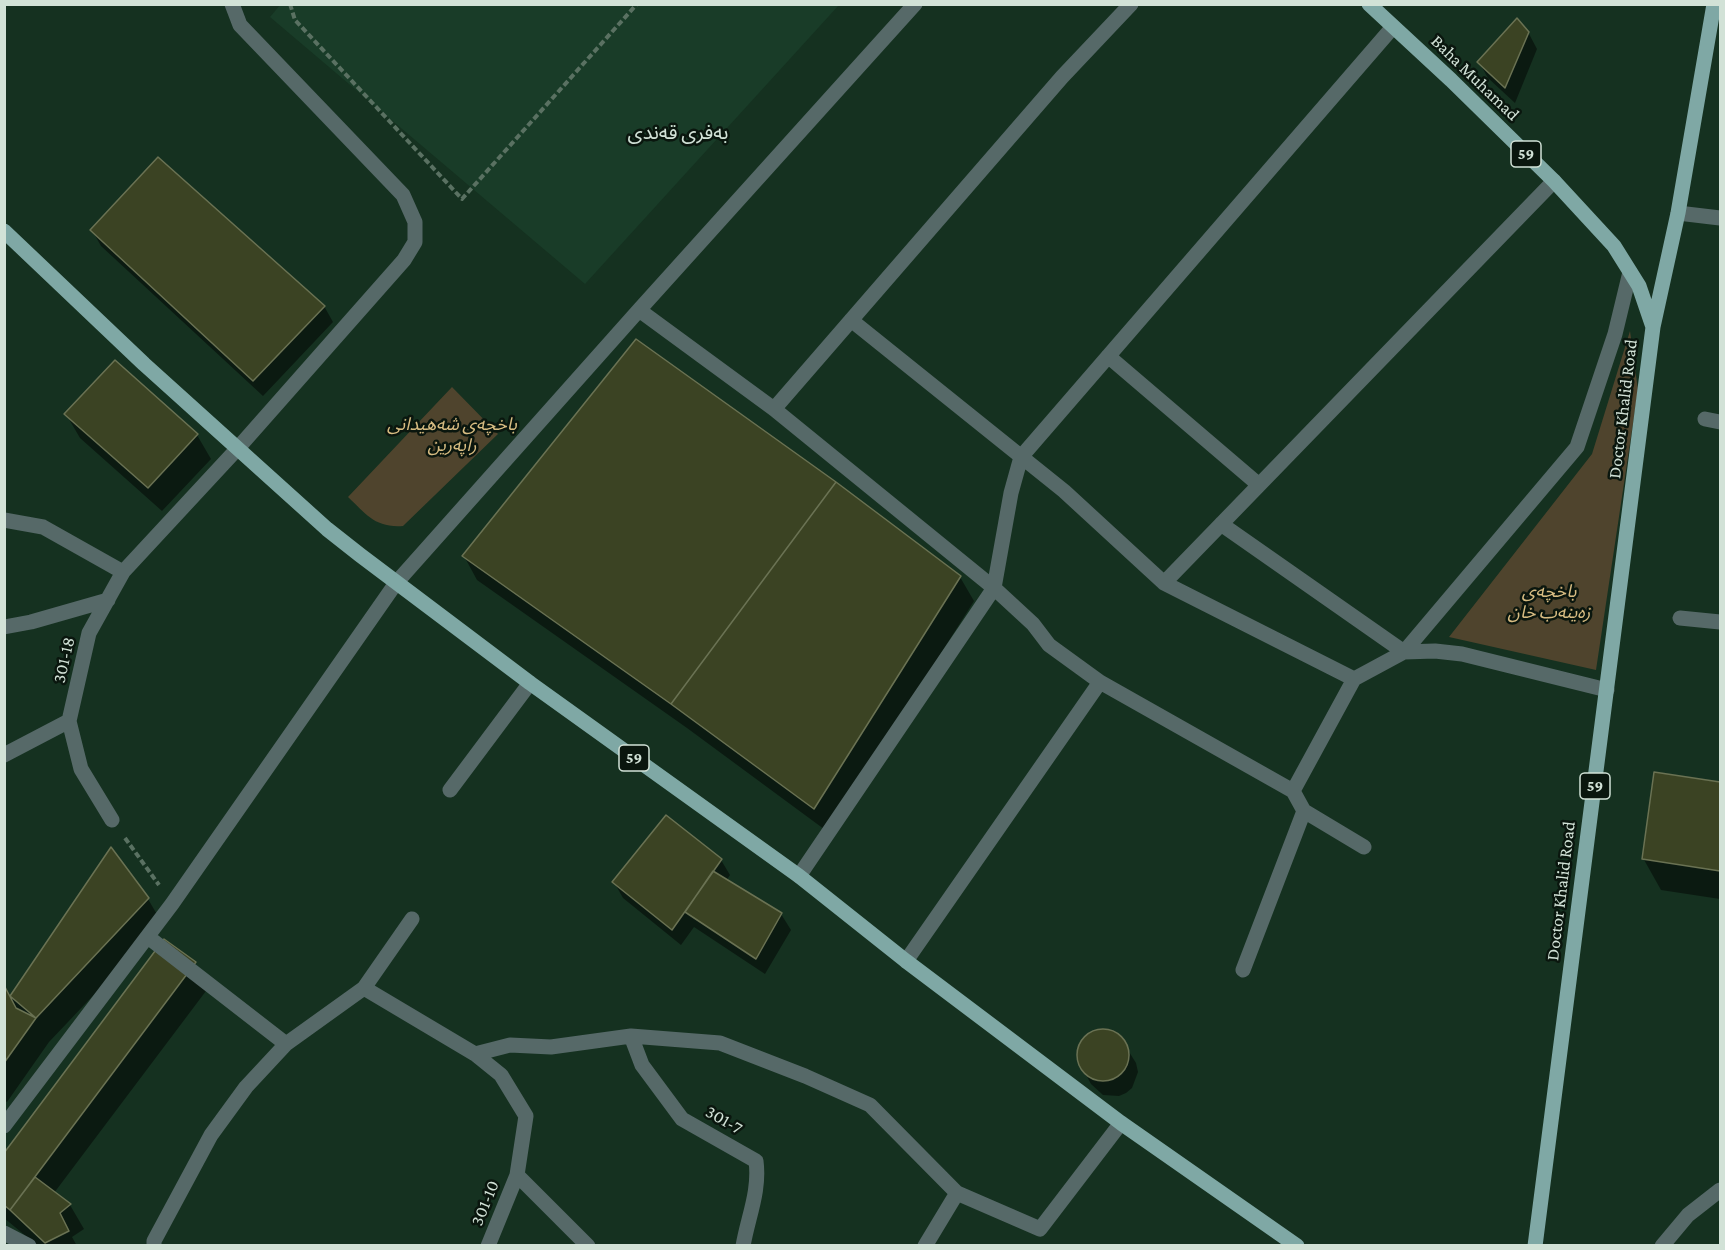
<!DOCTYPE html>
<meta charset="utf-8">
<style>
body{margin:0}
#map{position:relative;width:1725px;height:1250px;overflow:hidden;background:#153120;font-family:"Crimson Pro",serif}
canvas{display:block}
.frame{position:absolute;inset:0;border:6px solid #d2e2d7;pointer-events:none}
</style>
<div id="map">
<canvas width="1725" height="1250"></canvas>
<div class="frame"></div>
</div>
<script>
const g = document.querySelector('canvas').getContext('2d');
g.lineJoin = 'round';
function fillPath(path, color) { g.fillStyle = color; g.fill(path, 'evenodd'); }
function strokePath(path, color, width, dash) { g.strokeStyle = color; g.lineWidth = width; g.lineCap = dash ? 'butt' : 'round'; g.setLineDash(dash || []); g.stroke(path); }
function write(font, color, halo, rows, align = 'center') {
  g.font = font + ' "Crimson Pro","Noto Sans Arabic",serif'; g.lineWidth = 5; g.setLineDash([]); g.textBaseline = 'middle'; g.strokeStyle = halo; g.fillStyle = color; for (const [text, x, y, turn = 0] of rows) {
    g.save(); g.translate(x, y); g.rotate((+turn || 0) * Math.PI / 180); g.textAlign = isNaN(turn) ? turn : align; if (halo) g.strokeText(text, 0, 0); g.fillText(text, 0, 0); g.restore();
  }
}
const built = new Path2D(`
 M281,4H839V5L585,284L270,17Z`);
const green = new Path2D(`
 M1630,331L1638,390L1596,670L1449,637L1592,454Z
 M452,387L498,434L403,526C375,528 366,514 348,497Z`);
const shadow = new Path2D(`
 M1528,32L1537,49L1515,103L1488,78L1479,62Z
 M92,230L324,306L333,322L263,396L101,246Z
 M66,414L197,435L211,459L162,511L80,438Z
 M464,556L960,577L974,601L828,832L687,728L477,580Z
 M1656,773L1720,783V899L1661,890L1643,858Z
 M721,860L730,875L726,881L781,914L791,930L765,974L694,927L681,945L623,898L614,882Z
 M148,899L162,923L49,1042L7,1102L4,1100V984L11,996Z
 M195,963L209,987L54,1193L70,1205L84,1229L72,1237L77,1246H38L4,1218V1156Z
 M1099,1031L1115,1034L1126,1047L1136,1063L1138,1072L1132,1088L1126,1093L1119,1096L1103,1095L1091,1084L1078,1060L1080,1044L1091,1033Z`);
const building = new Path2D(`
 M1517,18L1529,32L1505,88L1477,62Z
 M158,157L325,306L253,381L90,230Z
 M636,339L836,482L671,704L462,556Z
 M115,360L198,434L148,488L64,414Z
 M836,482L961,576L814,809L671,704Z
 M1654,772L1720,782V871L1642,859Z
 M666,815L722,859L672,930L612,882Z
 M111,847L149,898L36,1018L10,996Z
 M713,871L782,913L756,959L685,912Z
 M164,939L196,962L10,1210L4,1205V1153Z
 M4,985L16,1008L36,1018L4,1063Z
 M1077 1055a26 26 0 1 1 52 0a26 26 0 1 1-52 0Z
 M35,1177L71,1204L60,1213L69,1231L45,1243L10,1210Z`);
const path = new Path2D(`
 M290,4L295,20L462,199L637,4
 M125,838L159,885`);
const minor = new Path2D(`
 M1678,213L1720,218
 M639,310L774,409L994,588L1033,624L1049,645L1100,682L1293,791L1304,811L1364,847
 M851,320L1064,491L1164,583L1354,679
 M1108,356L1259,485
 M774,409L1062,77L1131,4
 M1705,419L1720,422
 M4,520L43,527L123,572
 M1221,524L1404,652L1435,651L1462,654L1607,690
 M1164,583L1554,181
 M1680,618L1720,622
 M4,627L31,622L108,600
 M4,755L69,721
 M450,790L530,683
 M1293,791L1354,679L1404,652L1577,447L1615,334L1630,272
 M112,820L81,769L69,721L89,633L123,572L238,448L404,260L415,242V222L403,195L240,25L232,4
 M799,876L994,588L1011,493L1021,457L1393,27
 M148,937L286,1044
 M906,961L1100,682
 M1243,970L1304,811
 M364,988L475,1054L510,1045L551,1047L631,1036L720,1043L805,1076L870,1105L957,1193
 M631,1036L642,1065L682,1119L756,1161C760,1191 748,1217 743,1246
 M475,1054L501,1075L526,1116L517,1175L488,1246
 M4,1126L172,904L396,583L639,310L915,4
 M517,1175L588,1246
 M4,1233L29,1246
 M154,1246V1241L211,1135L246,1087L286,1044L364,988L412,919
 M925,1246L957,1193L1040,1229L1121,1123
 M1662,1246L1688,1215L1720,1190`);
const major = new Path2D(`
 M1369,4L1451,80L1554,181L1614,246L1639,286L1653,327
 M4,231L144,364L327,529L360,555L530,683L799,876L906,961L1121,1123L1297,1246
 M1535,1246L1653,327L1678,213L1714,4`);
const shields = [
 [1526,154,30],
 [634,758,30],
 [1595,786,30]
];
const shieldNames = [
 ["59",1526,154],
 ["59",634,758],
 ["59",1595,786]
];
const streetNames = [
 ["Baha Muhamad",1475,78,44],
 ["Doctor Khalid Road",1623,409,-83],
 ["301-18",64,660,-77],
 ["Doctor Khalid Road",1561,891,-83],
 ["301-7",724,1120,30],
 ["301-10",485,1203,-68]
];
const parkNames = [
 ["باخچه‌ی شه‌هیدانی",452,424],
 ["راپه‌رین",452,445],
 ["باخچه‌ی",1549,591],
 ["زه‌ینه‌ب خان",1549,612]
];
const neighbourhoodNames = [
 ["بەفری قەندی",678,133]
];
fillPath(built, '#193c28');
fillPath(green, '#4f442d');
fillPath(shadow, '#0007');
fillPath(building, '#3b4323');
strokePath(building, '#6a7253', 1.5);
strokePath(path, '#5a7162', 4, [6, 3]);
strokePath(minor, '#566968', 15);
strokePath(major, '#7fa8a5', 15);
for (const [x, y, w] of shields) { const box = new Path2D(); box.roundRect(x - w / 2, y - 13, w, 26, 4.5); g.fillStyle = '#0a160e'; g.fill(box); strokePath(box, '#d2e2d7', 1.5); }
write('bold 16px', '#d2e2d7', null, shieldNames);
write('18px', '#d2e2d7', '#0a160e', streetNames);
write('italic 18px', '#d7bc82', '#0a160e', parkNames);
write('20px', '#d2e2d7', '#0a160e', neighbourhoodNames);
</script>
